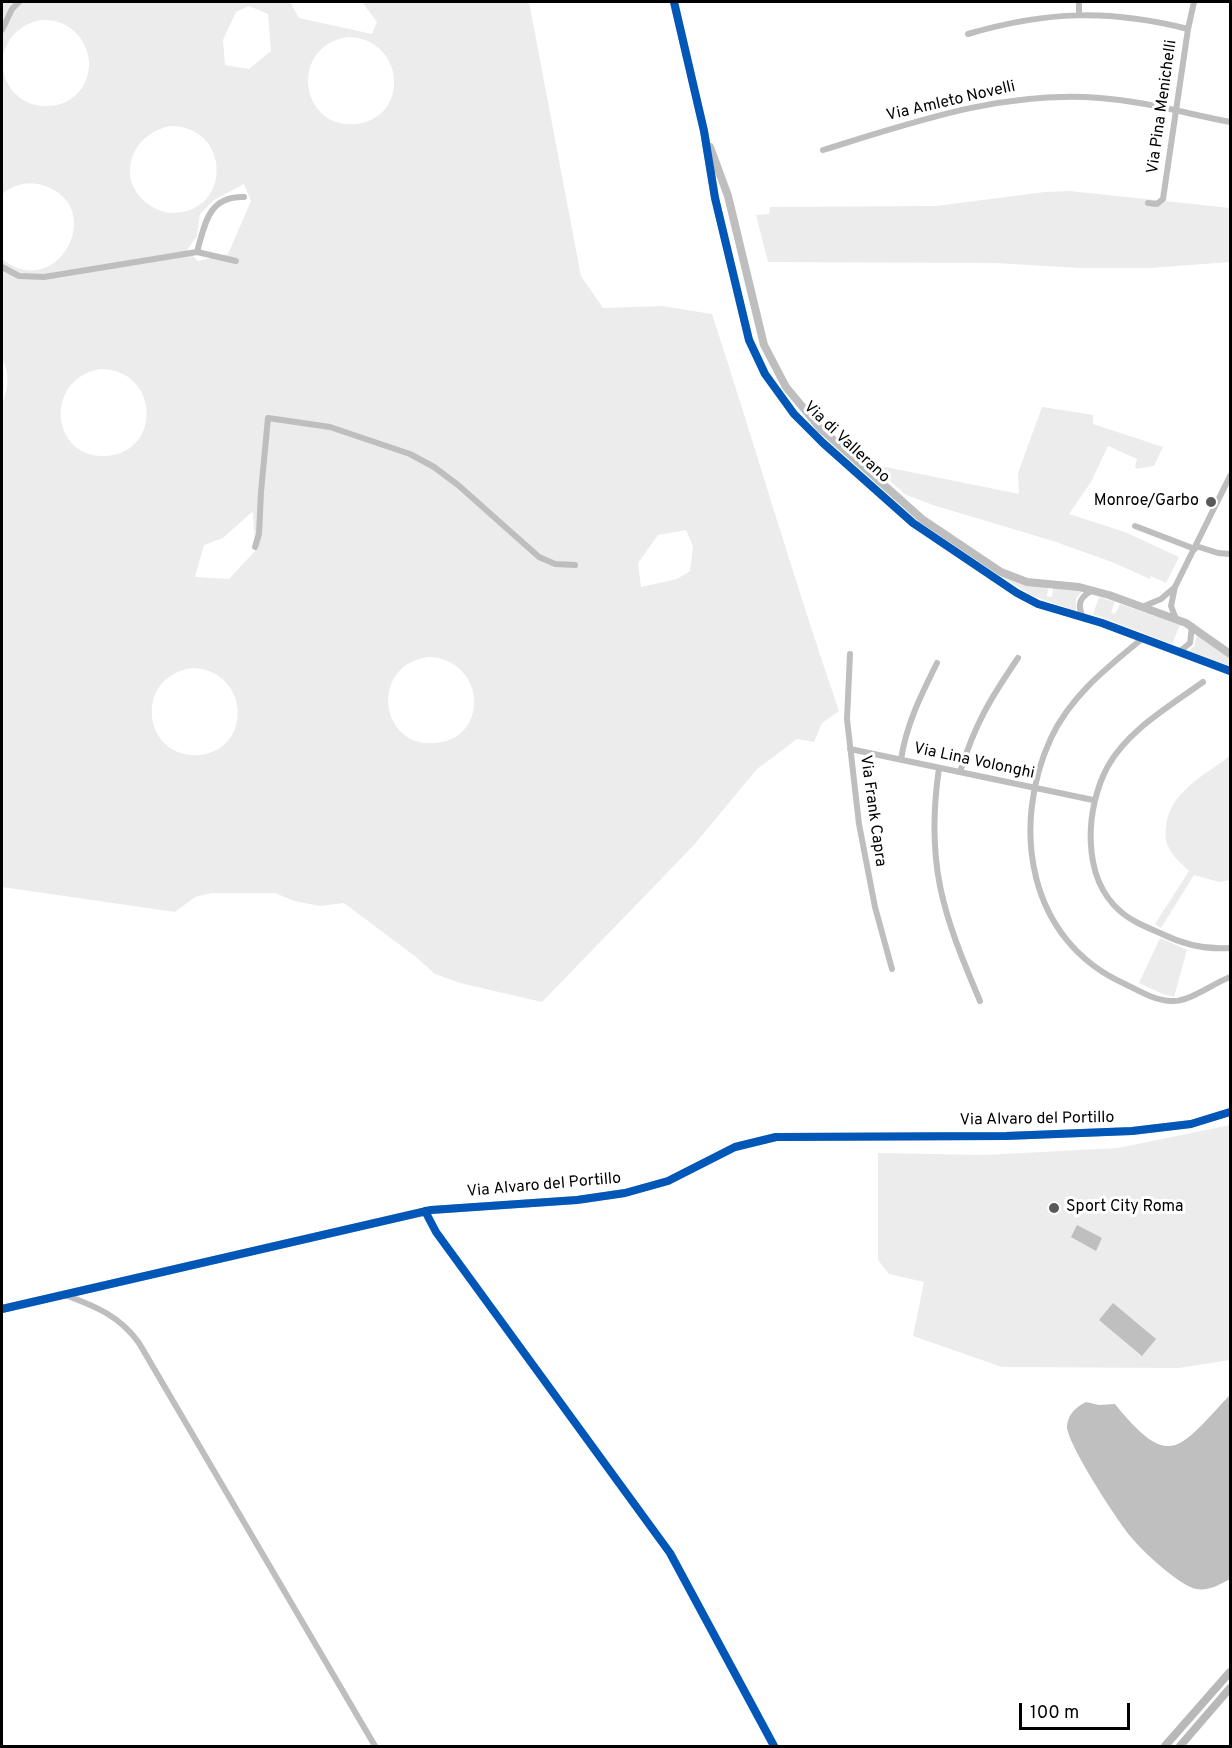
<!DOCTYPE html>
<style>
body{margin:0}
#map{position:relative;width:1232px;height:1748px;overflow:hidden;background:#fff;font-family:Overpass,sans-serif}
canvas{display:block}
.frame{position:absolute;inset:0;border:3px solid #000;pointer-events:none}
.scale{position:absolute;left:1019px;top:1703px;width:111px;height:27px;box-sizing:border-box;border:3px solid #000;border-top:0;padding-left:8px;font-size:18px;line-height:21px;white-space:nowrap;color:#000;-webkit-text-stroke:4px #fff;paint-order:stroke}
</style>
<div id="map">
<canvas width="1232" height="1748"></canvas>
<div class="frame"></div>
<div class="scale">100 m</div>
</div>
<script>
const g = document.querySelector('canvas').getContext('2d');
g.lineJoin = 'round';
function fillPath(path, color) { g.fillStyle = color; g.fill(path, 'evenodd'); }
function strokePath(path, color, width, dash) { g.strokeStyle = color; g.lineWidth = width; g.lineCap = dash ? 'butt' : 'round'; g.setLineDash(dash || []); g.stroke(path); }
function write(font, color, halo, rows, align = 'center') {
  g.font = font + ' Overpass,sans-serif'; g.lineWidth = 6; g.setLineDash([]); g.textBaseline = 'middle'; g.strokeStyle = halo; g.fillStyle = color; for (const [text, x, y, turn = 0] of rows) {
    g.save(); g.translate(x, y); g.rotate((+turn || 0) * Math.PI / 180); g.textAlign = isNaN(turn) ? turn : align; if (halo) g.strokeText(text, 0, 0); g.fillText(text, 0, 0); g.restore();
  }
}
const green = new Path2D(`
 M2,2H290L299,18L372,34L377,22L362,2H529L581,276L603,308L662,306L712,314C755,446 794,580 839,711L822,723L814,742L797,739L757,769L694,845L542,1002L460,983L435,974L416,957L344,903L320,906L294,901L275,893H212L195,897L175,912L2,887V403C9,388 10,374 2,358V259C57,303 108,208 45,186C29,180 14,184 2,194V62C6,123 90,119 89,62C88,49 82,38 73,30C43,6 5,28 2,62ZM249,6L268,14L271,51L249,69L225,65L223,40L236,12ZM348,37C405,38 411,118 356,124C300,130 288,46 348,37ZM171,126C231,127 232,211 174,213C162,213 150,207 141,198C116,170 137,131 171,126ZM244,184L251,201L228,254L198,261L187,250L197,236L200,214L214,200ZM101,369C161,370 162,455 104,456C50,457 44,378 101,369ZM253,511L255,551L229,579L195,577L204,545L223,538ZM686,530L693,546L690,571L677,579L641,587L638,563L658,535ZM428,657C485,658 491,738 436,743C379,749 369,665 428,657ZM192,668C249,669 254,749 200,755C143,760 132,677 192,668Z
 M1070,191L1230,208V262L1150,268H1081L995,263L768,262L756,215L769,214L770,207L936,206L1045,192Z
 M1042,407L1093,415V424L1163,447L1154,466L1137,469L1135,467L1137,459L1108,446L1091,482L1069,514L1125,532L1179,557L1166,583L1151,576L1150,579L1112,562L1053,541L936,506L906,495L871,464L1019,494L1018,473Z
 M1000,576L1021,584L1048,588L1047,596L1052,597L1053,588L1082,591L1076,599V611L1033,596Z
 M1099,597L1115,602L1111,612L1115,614L1120,604L1180,625L1172,644L1093,614Z
 M1197,635L1228,656L1230,666L1189,651L1194,646Z
 M1230,756V880L1219,882L1194,875L1161,928L1155,924L1189,871C1181,863 1172,856 1168,846C1165,840 1165,833 1166,827C1169,792 1205,775 1230,756Z
 M1160,938L1187,950L1174,997L1163,994L1139,983Z
 M1230,1125V1360L1179,1368L1002,1367L913,1336L924,1282L889,1274L878,1260V1153L983,1155L1118,1148Z`);
const water = new Path2D(`
 M1077,1225L1102,1238L1096,1251L1071,1237Z
 M1113,1303L1156,1339L1142,1356L1099,1320Z
 M1230,1395V1579C1219,1585 1209,1591 1196,1589C1179,1585 1142,1551 1131,1537C1118,1522 1066,1442 1067,1426C1068,1414 1076,1407 1086,1402L1099,1405L1115,1404C1171,1473 1179,1448 1230,1395Z`);
const minor = new Path2D(`
 M1079,15V2
 M2,30L12,9L19,2
 M968,34C1046,11 1109,9 1188,29
 M823,150C914,122 1004,90 1100,98C1144,101 1188,114 1230,122
 M1148,203L1157,204L1163,199L1188,29L1194,2
 M197,252C205,224 208,196 244,197
 M2,267L19,276L44,277L197,252L236,261
 M1135,526L1195,549
 M1196,546L1218,553L1230,554
 M255,547L259,534L261,492L268,418L330,427L410,454L434,467L458,485L539,557L555,564L575,565
 M1142,607L1161,599L1174,588
 M1083,617C1076,604 1081,596 1093,590
 M1176,619L1171,606L1175,587L1230,476
 M1143,638C1108,667 1071,695 1051,738C1010,827 1028,941 1125,984C1139,991 1156,1001 1172,1001C1189,1002 1214,983 1230,977
 M1179,652L1190,643L1192,626
 M850,654L847,719L859,824L875,907L892,969
 M1203,682C1170,706 1128,730 1108,766C1085,808 1081,877 1120,911C1131,921 1146,927 1160,933C1182,944 1205,950 1230,948
 M850,749L1093,800
 M901,760C906,725 921,695 937,663
 M939,768C925,864 943,914 980,1001
 M960,772C975,724 990,699 1018,658
 M425,1211L436,1232L670,1553L774,1746
 M65,1295C95,1306 120,1316 139,1343L375,1746`);
const tertiary = new Path2D(`
 M674,2L704,131L715,198L749,340L765,374L794,414L823,443L913,523L1017,593L1038,604L1102,623L1230,671
 M710,147L728,196L764,345L786,387L820,428L922,519L1001,572L1027,582L1079,587L1109,595L1186,623L1230,654
 M2,1309L431,1210L577,1200L625,1193L668,1181L735,1147L776,1137L1006,1136L1132,1131L1191,1124L1230,1112`);
const secondary = new Path2D(`
 M1165,1746L1230,1672
 M1180,1746L1230,1688`);
const cycleway = new Path2D(`
 M674,2L704,131L715,198L749,340L765,374L794,414L823,443L913,523L1017,593L1038,604L1102,623L1230,671
 M425,1211L436,1232L670,1553L774,1746
 M2,1309L431,1210L577,1200L625,1193L668,1181L735,1147L776,1137L1006,1136L1132,1131L1191,1124L1230,1112`);
const markers = [
 [1211,502,6,"#595959"],
 [1054,1208,6,"#595959"]
];
const streetNames = [
 ["Via Amleto Novelli",951,102,-13],
 ["Via Pina Menichelli",1163,107,-82],
 ["Via di Vallerano",846,443,43],
 ["Via Lina Volonghi",974,762,12],
 ["Via Frank Capra",872,811,82],
 ["Via Alvaro del Portillo",1037,1120,-1],
 ["Via Alvaro del Portillo",544,1186,-5]
];
const poiNames = [
 ["Monroe/Garbo",1199,502],
 ["Sport City Roma",1066,1208,"left"]
];
fillPath(green, '#ececec');
fillPath(water, '#bfbfbf');
strokePath(minor, '#bebebe', 6);
strokePath(tertiary, '#bebebe', 8);
strokePath(secondary, '#b8b8b8', 8);
strokePath(cycleway, '#0057b8', 8);
for (const [x, y, r, color] of markers) { const dot = new Path2D(); dot.arc(x, y, r, 0, 2 * Math.PI); g.fillStyle = color; g.fill(dot); strokePath(dot, '#fff', 2); }
write('16px', '#000', '#fff', streetNames);
write('16px', '#000', '#fff', poiNames, 'right');
</script>
